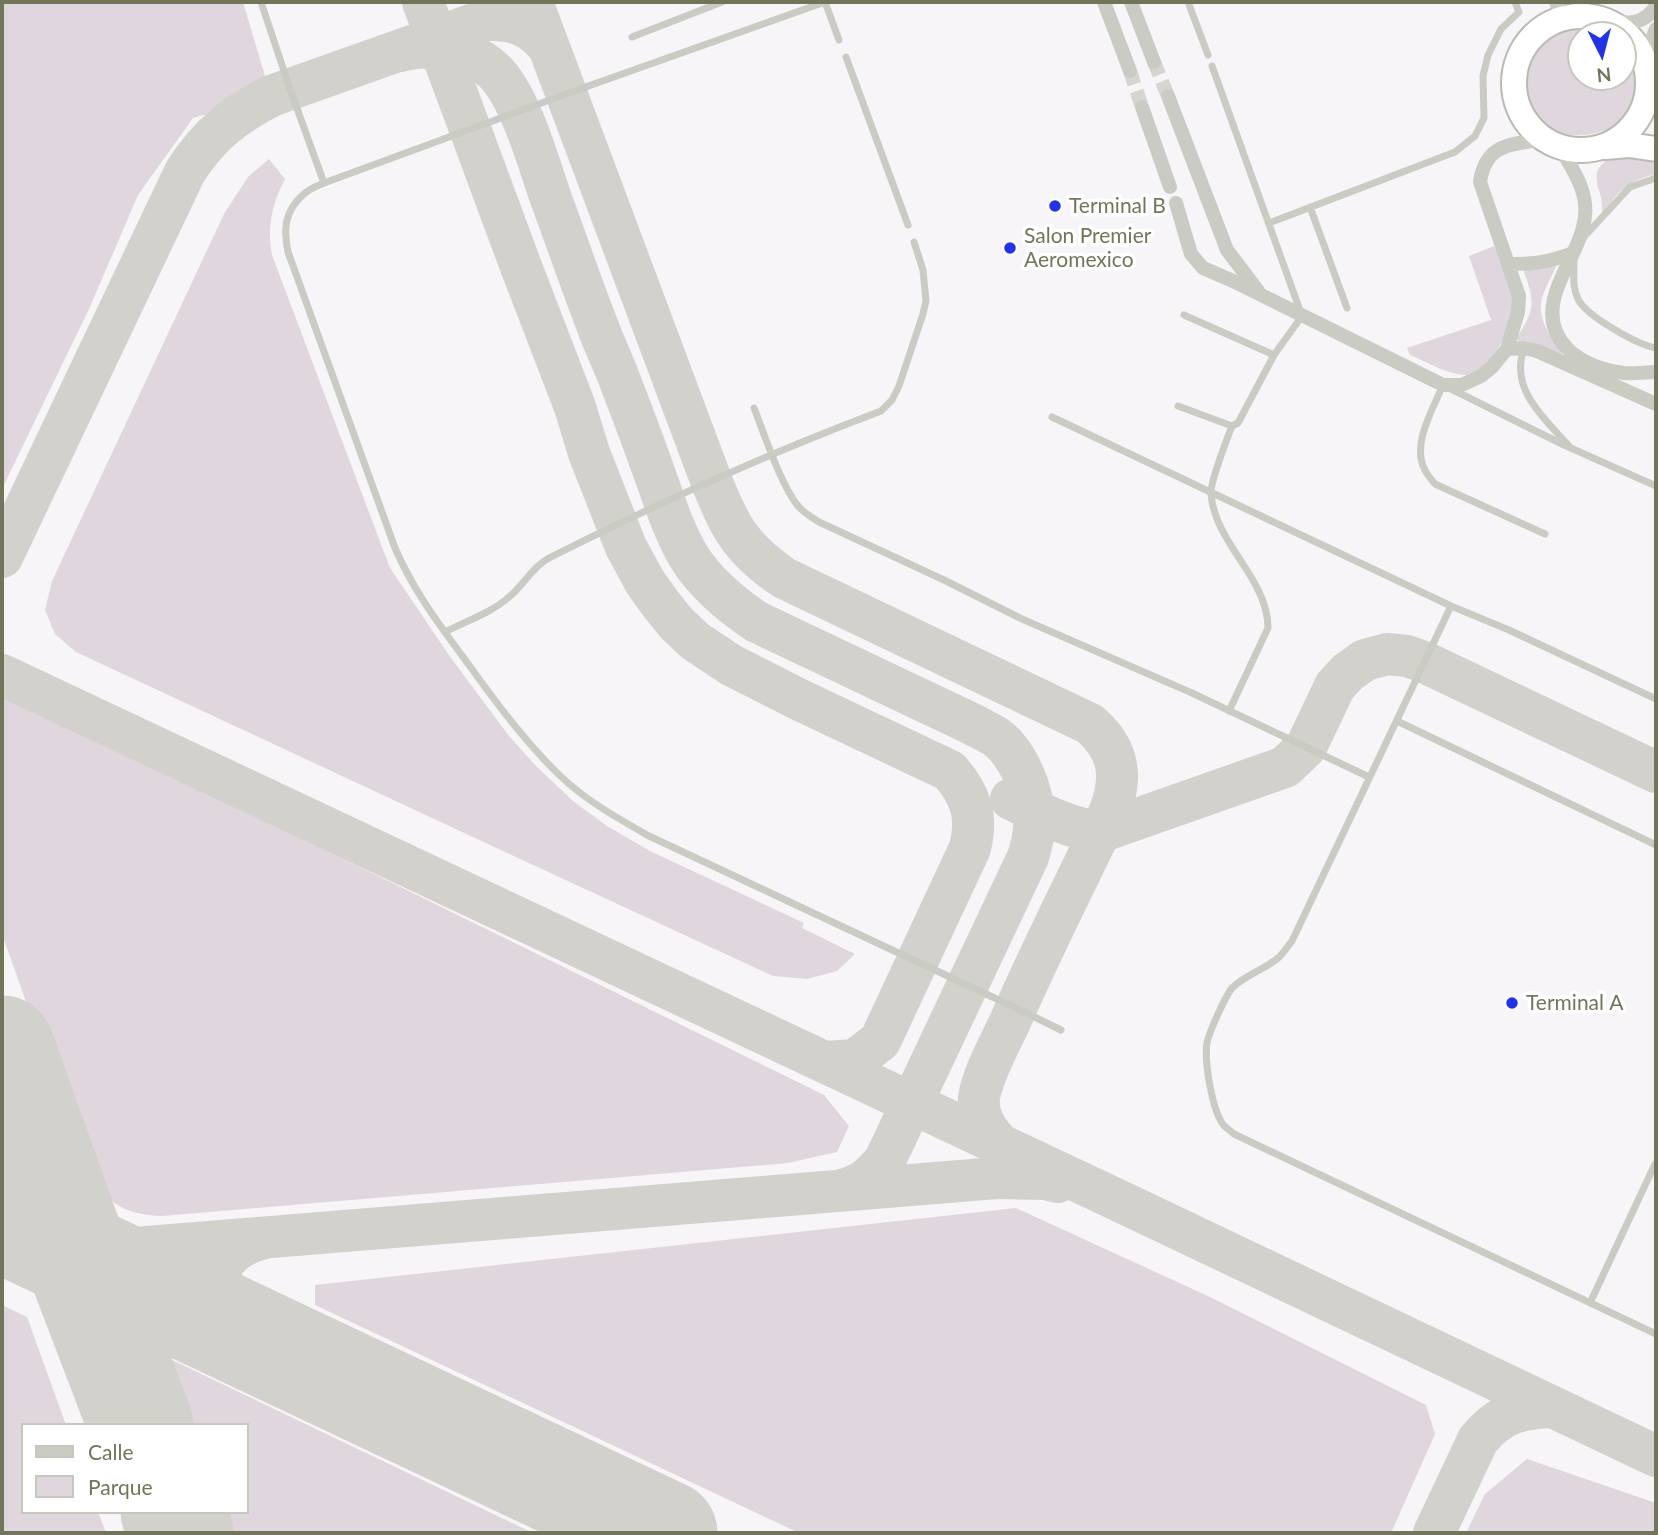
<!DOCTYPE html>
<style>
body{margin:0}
#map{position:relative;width:1658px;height:1535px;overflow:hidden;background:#f7f5f8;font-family:Lato,sans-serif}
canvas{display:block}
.frame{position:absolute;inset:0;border:4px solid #727559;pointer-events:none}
.legend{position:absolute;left:21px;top:1423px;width:228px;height:91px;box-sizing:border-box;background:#fff;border:2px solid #c7c8bd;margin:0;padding:9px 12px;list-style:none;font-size:21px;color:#727559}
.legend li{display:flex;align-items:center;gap:14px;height:35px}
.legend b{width:35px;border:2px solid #c7c8bd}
.north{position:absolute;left:1567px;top:21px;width:70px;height:70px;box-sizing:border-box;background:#fff;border:2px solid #c7c8bd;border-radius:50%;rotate:174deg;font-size:19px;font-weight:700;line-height:28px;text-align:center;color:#727559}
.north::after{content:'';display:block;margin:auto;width:24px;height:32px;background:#2232eb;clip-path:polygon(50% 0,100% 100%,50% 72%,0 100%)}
</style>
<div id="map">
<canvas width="1658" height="1535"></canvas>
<div class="frame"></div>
<ul class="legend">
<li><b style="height:9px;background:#cacbc3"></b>Calle</li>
<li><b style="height:19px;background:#e0d6dd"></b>Parque</li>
</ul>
<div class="north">N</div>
</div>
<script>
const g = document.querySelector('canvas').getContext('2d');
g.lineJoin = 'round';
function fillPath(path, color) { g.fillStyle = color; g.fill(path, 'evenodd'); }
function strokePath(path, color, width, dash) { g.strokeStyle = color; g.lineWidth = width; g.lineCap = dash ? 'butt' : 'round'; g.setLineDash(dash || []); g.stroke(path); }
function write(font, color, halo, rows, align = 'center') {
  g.font = font + ' Lato,sans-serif'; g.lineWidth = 7; g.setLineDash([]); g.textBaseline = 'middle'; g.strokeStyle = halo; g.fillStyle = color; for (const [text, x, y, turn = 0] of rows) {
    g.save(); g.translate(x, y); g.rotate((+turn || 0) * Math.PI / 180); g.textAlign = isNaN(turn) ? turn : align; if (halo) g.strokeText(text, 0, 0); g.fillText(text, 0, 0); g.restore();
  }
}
const green = new Path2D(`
 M2,2H243L271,96L193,118L138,195L89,309L2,489Z
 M1562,29H1588L1606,35H1581V77H1623V47L1624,48C1629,57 1636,67 1636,78C1637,84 1635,93 1633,99C1631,103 1630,110 1627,114C1612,137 1566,142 1544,125C1533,116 1527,101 1526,87C1525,82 1524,76 1524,71C1526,51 1546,39 1562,29Z
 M1621,153L1656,157V174C1638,178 1623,186 1612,201C1608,205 1606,210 1602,215C1602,209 1602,203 1601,197C1600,192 1597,187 1597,181C1594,165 1609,158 1621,153Z
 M269,159L285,179C272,204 267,226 272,255L390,568L451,658L509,736L536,766L573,801L607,826L650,851L804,923L802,928L855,954L837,971L807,979L773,976L490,845L76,652L55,634L45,610L52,581L224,214L248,177Z
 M1494,246C1501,262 1513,284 1515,302C1518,321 1488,374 1467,375C1448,375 1427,362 1410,355L1407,348L1491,320L1469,256Z
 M1554,264L1556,266C1552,277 1545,287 1542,298C1536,322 1554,340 1566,359L1526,341H1519L1516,339C1534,311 1536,304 1524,272L1525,269Z
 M2,691L824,1095L849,1126L837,1152L788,1163L162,1216C113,1214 103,1196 81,1157L2,934Z
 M1016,1208L1210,1297L1426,1405L1435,1434L1391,1533H799L315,1305V1285Z
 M2,1305L27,1317L66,1425H23V1512H98L106,1533H2Z
 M166,1357L533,1533H234L226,1512H247V1425H192Z
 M1527,1459L1656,1503V1533H1466L1485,1494Z`);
const taxiway = new Path2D(`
 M423,2L520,264L575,407L589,453L626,547L645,582L660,603L676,623L695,641L731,665L800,700L950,771C971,796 978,816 970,848L880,1041L855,1060L826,1062
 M532,2L711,480C730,527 740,548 784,578L1090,724C1119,749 1123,776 1110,811C1076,882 1040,952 1009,1024C999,1045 982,1076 979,1098C977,1118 988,1132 1000,1145
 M400,51C434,43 467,46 494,71C520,96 538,161 550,196C567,242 583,289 601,335C608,353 617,371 623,389C636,422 648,455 660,489C668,512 676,535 689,557C706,584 730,604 757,622L972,724C979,728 988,732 996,737C1018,753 1034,792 1034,819C1035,832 1032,844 1028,857L885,1160C871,1178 860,1186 838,1191
 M2,557L185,172C208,136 232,116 271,96L485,20C514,19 530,25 548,46
 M2,675L1109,1196L1656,1456
 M1011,799C1040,813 1068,828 1100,832L1285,767L1306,747L1335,686L1348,672L1365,660L1387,654L1407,656L1424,662L1656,772
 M36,1236L73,1247L88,1249H123L997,1178L1045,1179L1058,1182
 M265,1238C221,1248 203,1282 235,1318C246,1331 260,1339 274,1348
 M1434,1533L1478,1440C1500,1413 1520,1408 1553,1407`);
const runway = new Path2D(`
 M2,1048L76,1255L141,1425
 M2,1220L665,1533
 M173,1512L181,1533`);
const minorTunnel = new Path2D(`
 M1154,62L1168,96
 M1130,71L1142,107`);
const service = new Path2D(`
 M261,2L290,89L324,183C317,186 309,189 304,194C285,210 283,229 288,252L395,548C414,592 441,627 469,665C497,704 532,751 568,783C592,804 621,820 649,836L1016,1008L1061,1030
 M825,2L839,40
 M1188,2L1208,55
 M632,37L722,2
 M846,57L908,225
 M324,183L566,94L825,2
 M1310,207L1347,308
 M1269,223L1455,152L1475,136L1484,118L1483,76L1488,55L1501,29L1519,12L1515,2
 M1583,238L1630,187L1656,178
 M1574,261C1574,274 1572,287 1578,299C1586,316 1638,345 1656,348
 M1184,315L1274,355
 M1524,349C1509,389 1545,419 1569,446
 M1178,406L1232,426L1238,423L1274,355L1302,316L1212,66
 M754,408C764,433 783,492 801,509C806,514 813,518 819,522L944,580L1022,619L1192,693L1369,777
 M1052,417L1451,606L1509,630L1656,699
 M1545,534L1435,484C1432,480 1427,475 1425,470C1411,445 1433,409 1443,385L1564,445L1656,486
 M1451,606L1292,941C1287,947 1283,954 1278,958C1264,970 1245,975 1232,988C1225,997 1209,1032 1207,1043C1204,1062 1212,1107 1222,1123C1225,1128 1230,1130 1234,1134L1656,1334
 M445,632C466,621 491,613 509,597C524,585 532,567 549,558C658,503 767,454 881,411L892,400L899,386L923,314L926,301L923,270L914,242
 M1229,711L1268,628C1268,578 1215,544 1211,494C1210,482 1227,439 1232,426
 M1397,721L1656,845
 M1590,1303L1655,1164`);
const minor = new Path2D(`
 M1104,2L1130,71
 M1131,2L1154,62
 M1556,2L1563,19
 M1596,18C1619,22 1641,30 1656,6
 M1644,58L1656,29
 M1168,96L1227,250L1258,291
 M1142,107L1170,187
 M1560,147C1572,169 1588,190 1585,216C1582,244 1564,266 1556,292C1540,341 1580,367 1624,373C1634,374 1646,372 1656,372
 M1176,203L1191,254L1203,268L1233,281L1443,385H1462L1481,376L1492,367L1507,349L1518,312L1519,296L1480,182C1486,142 1512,145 1545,139
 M1509,264C1535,264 1549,262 1573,253
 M1507,349L1524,348L1537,351L1656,404`);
const trunk = new Path2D(`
 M1514 83a67 67 0 1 1 134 0a67 67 0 1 1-134 0Z
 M1605,147L1629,145L1656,149`);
const markers = [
 [1055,206,7,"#2232eb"],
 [1010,248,7,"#2232eb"],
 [1512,1003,7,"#2232eb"]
];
const poiNames = [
 ["Terminal B",1069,206],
 ["Salon Premier",1024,236],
 ["Aeromexico",1024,260],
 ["Terminal A",1526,1003]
];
fillPath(green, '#e0d6dd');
strokePath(taxiway, '#d2d1cc', 42);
strokePath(runway, '#d2d1cc', 105);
strokePath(minorTunnel, '#d6d5d0', 14, [14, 7]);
strokePath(trunk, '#b9bab1', 28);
strokePath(service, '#cacbc3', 7);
strokePath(minor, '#cacbc3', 14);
strokePath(trunk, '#fff', 24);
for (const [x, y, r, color] of markers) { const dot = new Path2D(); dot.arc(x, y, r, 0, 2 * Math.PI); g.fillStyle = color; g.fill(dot); strokePath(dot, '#fff', 2.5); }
write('21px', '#727559', '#fff', poiNames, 'left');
</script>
